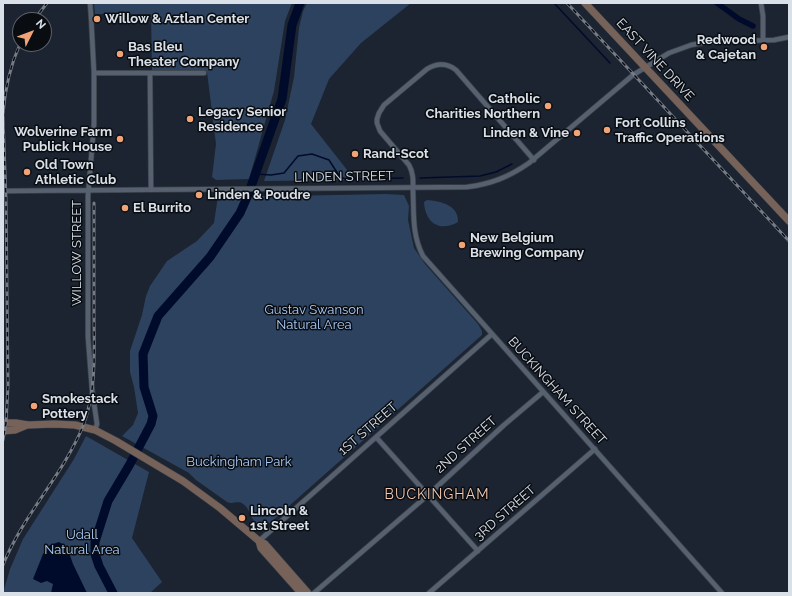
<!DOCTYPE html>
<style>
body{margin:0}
#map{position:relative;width:792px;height:596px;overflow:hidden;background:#1b2430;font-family:Raleway,sans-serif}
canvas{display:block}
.frame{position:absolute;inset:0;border:4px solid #dae0e8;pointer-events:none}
.north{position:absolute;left:12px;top:12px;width:40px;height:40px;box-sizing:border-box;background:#090d12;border:1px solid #5d6168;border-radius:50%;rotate:48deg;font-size:11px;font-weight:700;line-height:16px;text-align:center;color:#dae0e8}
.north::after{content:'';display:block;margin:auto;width:14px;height:18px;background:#efa377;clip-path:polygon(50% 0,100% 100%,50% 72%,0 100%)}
</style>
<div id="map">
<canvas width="792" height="596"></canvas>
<div class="frame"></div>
<div class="north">N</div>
</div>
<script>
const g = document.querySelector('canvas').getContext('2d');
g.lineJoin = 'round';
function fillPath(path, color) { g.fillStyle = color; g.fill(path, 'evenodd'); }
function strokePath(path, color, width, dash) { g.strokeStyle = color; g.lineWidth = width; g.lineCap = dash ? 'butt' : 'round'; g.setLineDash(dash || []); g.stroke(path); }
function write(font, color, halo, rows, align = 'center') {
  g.font = font + ' Raleway,sans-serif'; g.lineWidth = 3; g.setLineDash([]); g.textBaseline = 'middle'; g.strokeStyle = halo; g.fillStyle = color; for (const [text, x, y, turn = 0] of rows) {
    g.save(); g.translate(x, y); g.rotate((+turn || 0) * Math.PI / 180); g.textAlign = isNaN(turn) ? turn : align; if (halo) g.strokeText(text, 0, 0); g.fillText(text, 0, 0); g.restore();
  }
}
const green = new Path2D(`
 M94,3H292L285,21L274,91L249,179L216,180L212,177L216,144L207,72L152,70L151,14H95Z
 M307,3H411L361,43L329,79L311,124L355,180L264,181L285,120L294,77L299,28L303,11Z
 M386,194L404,195L409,206L408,220L414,248L425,264L478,324L482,331V335L262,530C258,527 258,526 256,523C255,521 253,520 252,518C249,512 248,507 243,504C237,500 233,505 227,502L196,480L189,473L122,436L133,425L138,413L134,387L130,372V351L142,315L146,296L150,286L167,261L197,241L214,223L218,196H284Z
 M427,200C440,201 459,205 458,222C439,233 425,222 424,202Z
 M86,436L149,472L132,538L162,582L150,593H3L10,569L23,539L74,459Z`);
const water = new Path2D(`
 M59,542L67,547L73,564L87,593H51L53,584L47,581L41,583L33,579L43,554L50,545Z`);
const stream = new Path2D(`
 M554,3L610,63
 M256,174L271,175L284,173L298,156L312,154L329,160L340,177L346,179L403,178
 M420,178L480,176L496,172L512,164`);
const canal = new Path2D(`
 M717,3L739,19L753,26`);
const river = new Path2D(`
 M113,593L99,566L95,554V542L108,501L130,464L151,424L153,416L144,387L143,354L158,316L210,257L240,213L248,195L282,99L292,25L300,3`);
const street = new Path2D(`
 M90,3L91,16L94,73V124L88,196V337L92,389L97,424L95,430
 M761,3L763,16V40
 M94,73H204
 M150,73L151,189
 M534,160L456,70C447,63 437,63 427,69L384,105L379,113L377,119V123L380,131L409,165C414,174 413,182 413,192C414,215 412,235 423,256L722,593
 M3,191L467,187C491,184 509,177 529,163L633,75L669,53L691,45L707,42L725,41L774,40L789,37
 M376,437L478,551
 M259,541L492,334
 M314,593L428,495L504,425L543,392
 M429,593L595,449`);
const secondary = new Path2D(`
 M585,3L789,221
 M3,423H16L28,425L54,424L75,425L95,430L116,441L183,481L220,508L259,541L265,544L308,593
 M3,431L15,430L27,425
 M259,541L261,548L301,593`);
const rail = new Path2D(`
 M567,3L789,241
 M34,20L47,3
 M3,114C5,90 10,66 20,44
 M3,116L6,200L8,385L6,423L3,440
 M3,565C23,515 63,475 83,426C97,390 94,349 94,312C94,275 94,239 94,203`);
const markers = [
 [97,19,4,"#efa377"],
 [764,47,4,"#efa377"],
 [120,54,4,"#efa377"],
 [548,106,4,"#efa377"],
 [190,119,4,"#efa377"],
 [607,130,4,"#efa377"],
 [577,133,4,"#efa377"],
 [120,139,4,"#efa377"],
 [355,154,4,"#efa377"],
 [27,172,4,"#efa377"],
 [199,195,4,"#efa377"],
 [125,208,4,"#efa377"],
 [462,245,4,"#efa377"],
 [34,406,4,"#efa377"],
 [242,518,4,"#efa377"]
];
const poiNames = [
 ["Willow & Aztlan Center",105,19],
 ["Redwood",756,40,"right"],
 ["& Cajetan",756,55,"right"],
 ["Bas Bleu",128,47],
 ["Theater Company",128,62],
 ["Catholic",540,99,"right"],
 ["Charities Northern",540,114,"right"],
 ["Legacy Senior",198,112],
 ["Residence",198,127],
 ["Fort Collins",615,123],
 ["Traffic Operations",615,138],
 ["Wolverine Farm",112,132,"right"],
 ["Publick House",112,147,"right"],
 ["Linden & Vine",569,133,"right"],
 ["Rand-Scot",363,154],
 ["Old Town",35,165],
 ["Athletic Club",35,180],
 ["Linden & Poudre",207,195],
 ["El Burrito",133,208],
 ["New Belgium",470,238],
 ["Brewing Company",470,253],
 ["Smokestack",42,399],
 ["Pottery",42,414],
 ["Lincoln &",250,511],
 ["1st Street",250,526]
];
const streetNames = [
 ["EAST VINE DRIVE",655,60,47],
 ["LINDEN STREET",344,177,-1],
 ["WILLOW STREET",77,253,-90],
 ["BUCKINGHAM STREET",557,391,48],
 ["1ST STREET",368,429,-41],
 ["2ND STREET",466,445,-42],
 ["3RD STREET",505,513,-41]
];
const parkNames = [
 ["Gustav Swanson",314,310],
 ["Natural Area",314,325],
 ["Buckingham Park",239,462],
 ["Udall",82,535],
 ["Natural Area",82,550]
];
const neighbourhoodNames = [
 ["BUCKINGHAM",437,495]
];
fillPath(green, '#2d425f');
fillPath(water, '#000b2c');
strokePath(stream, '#000b2c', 1.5);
strokePath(canal, '#000b2c', 5.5);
strokePath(river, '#000b2c', 9);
strokePath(street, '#384049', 6);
strokePath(secondary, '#384049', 8);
strokePath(street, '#56606e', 4.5);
strokePath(secondary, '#77625a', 7);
strokePath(rail, '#757c87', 3);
strokePath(rail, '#090d12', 1.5, [4.5]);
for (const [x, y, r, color] of markers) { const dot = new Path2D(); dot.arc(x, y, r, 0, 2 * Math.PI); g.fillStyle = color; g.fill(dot); strokePath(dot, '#090d12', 1.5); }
write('bold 13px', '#dae0e8', '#090d12', poiNames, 'left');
write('13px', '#dae0e8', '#090d12', streetNames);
write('13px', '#accdfa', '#090d12', parkNames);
g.letterSpacing = '1px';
write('14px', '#f6cab2', '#090d12', neighbourhoodNames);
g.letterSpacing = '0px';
</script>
